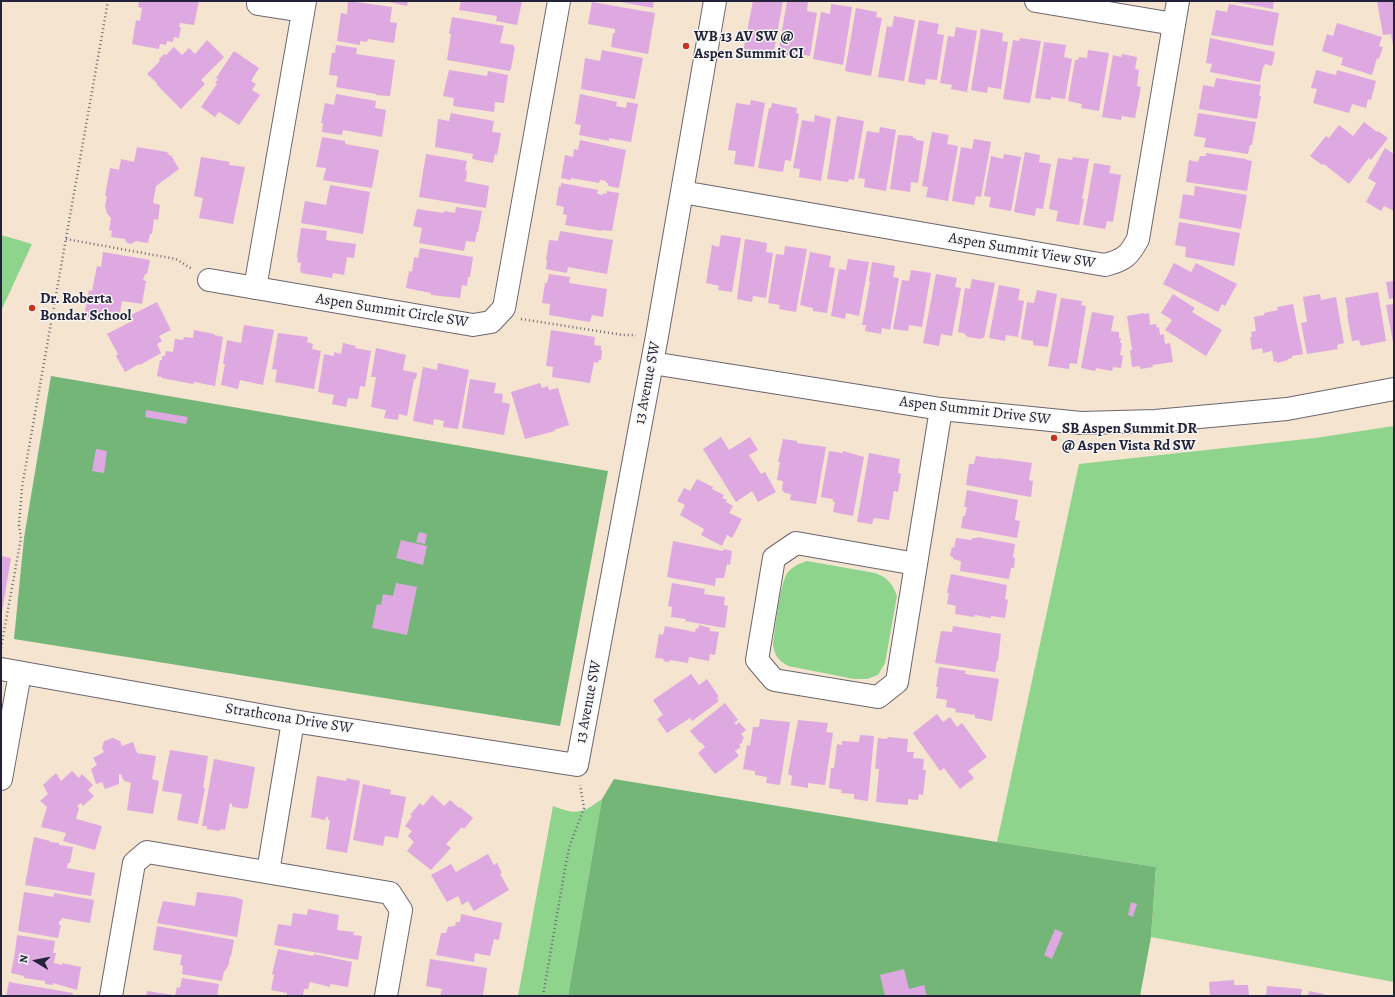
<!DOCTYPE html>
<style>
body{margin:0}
#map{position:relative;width:1395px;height:997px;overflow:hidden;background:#f5e4cf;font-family:Alegreya,serif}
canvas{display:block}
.frame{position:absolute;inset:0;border:2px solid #22223b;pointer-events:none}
.north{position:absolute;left:16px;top:941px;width:40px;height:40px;-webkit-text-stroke:3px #f6f6f2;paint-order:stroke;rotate:280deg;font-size:11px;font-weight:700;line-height:16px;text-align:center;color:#22223b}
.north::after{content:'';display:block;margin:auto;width:14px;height:18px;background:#22223b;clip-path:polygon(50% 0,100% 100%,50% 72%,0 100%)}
</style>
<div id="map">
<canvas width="1395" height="997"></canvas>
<div class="frame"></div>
<div class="north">N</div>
</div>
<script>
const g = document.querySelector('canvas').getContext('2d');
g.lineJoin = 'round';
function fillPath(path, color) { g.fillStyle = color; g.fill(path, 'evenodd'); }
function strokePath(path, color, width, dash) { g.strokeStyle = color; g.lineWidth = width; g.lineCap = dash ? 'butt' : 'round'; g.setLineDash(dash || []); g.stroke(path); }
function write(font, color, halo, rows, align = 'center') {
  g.font = font + ' Alegreya,serif'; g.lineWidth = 3; g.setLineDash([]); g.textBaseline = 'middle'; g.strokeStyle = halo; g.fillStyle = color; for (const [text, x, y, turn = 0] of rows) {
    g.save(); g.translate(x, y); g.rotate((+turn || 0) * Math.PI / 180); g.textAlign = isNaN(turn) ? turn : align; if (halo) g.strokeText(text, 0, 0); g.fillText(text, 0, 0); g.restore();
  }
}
const green = new Path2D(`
 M1,235L32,244L1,311Z
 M1394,426V982L1151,937L1156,867L997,842L1079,464L1315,438Z
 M807,561L875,573C887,577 893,584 897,596L885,663L878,675L867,679H854L788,666C778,660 775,656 773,645C775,629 780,582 788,572C793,566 801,563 807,561Z
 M602,799L568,996H518L553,806C577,815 581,814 602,799Z`);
const forest = new Path2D(`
 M51,376L608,471L560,726L14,639L24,538Z
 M614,779L997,842L1156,867L1151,937L1140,996H568L602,799Z`);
const building = new Path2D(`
 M139,1H199L194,25L180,23L179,27H181L179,38L174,37L173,42L167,41L166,45L160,44L159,49L132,44L136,20L140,21L142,8L138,7Z
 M348,1L392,7L390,22L397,23L394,43L368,39L367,42L360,41V45L337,41L341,13L347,14Z
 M384,1H408L407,6Z
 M461,1H522L517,25L496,21L497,16L459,10Z
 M615,1H654L653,8Z
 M753,1H783L773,57L743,52Z
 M787,1H808L807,11L817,13L810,56L795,53L794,57L778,54Z
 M1230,1H1274L1273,9Z
 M1377,1H1394V45H1393L1391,34L1383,35Z
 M592,2L655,13L648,54L611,47L613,33H615V29L588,24Z
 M831,4L852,7L843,65L813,59L821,12L830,14Z
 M1229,4L1279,13L1273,46L1211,35L1216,10L1227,12Z
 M856,8L877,12L876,17L882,18L871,76L845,71Z
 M894,16L915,20L904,81L878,77L887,26L892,27Z
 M452,17L504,26L500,43L514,45L513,47H515L511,69H510V71L447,60L451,34H449Z
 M919,20L939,24L937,34L944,35L937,80L926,79L925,85L908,82Z
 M1337,23L1382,37L1379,46L1383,47L1379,59L1377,58L1372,75L1341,65L1343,58L1322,51L1327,34L1333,36Z
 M956,27L977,31L967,92L951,89L952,85L940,83L948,36L954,37Z
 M981,29L1003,33L1002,41L1008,42L1001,89L988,87L987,93L971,90Z
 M1020,38L1041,41L1030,103L1003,99L1013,40L1019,41Z
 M1210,38L1275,52L1272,66L1265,64L1264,67H1263L1260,82L1210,72L1212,64L1206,63Z
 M207,40L224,57L201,80L205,84L181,109L156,84L157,83L147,74L160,61L159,59L164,54L166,55L174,47L182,55L189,48L195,54Z
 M1044,42L1066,45L1064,57L1072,59L1065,99L1051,97V100L1035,98Z
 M336,45L357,48L356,54L395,60L390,96L376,95V94L336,87L338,76L329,75L332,53H335Z
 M602,50L643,58L635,99L581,89L585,58L600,61Z
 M1088,50L1109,53L1099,111L1081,108L1082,104L1068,101L1075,60H1078L1079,57L1087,58Z
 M234,51L259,68L251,81L256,84L252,90L260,95L239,125L219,112L215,117L201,107L217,84L215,83L218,79L216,78Z
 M1122,54L1137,57L1135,69L1139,70L1137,86L1141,87L1135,118L1122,116L1121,120L1102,117L1113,55L1121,57Z
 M449,70L487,76L488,71L508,75L504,103L495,102L494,112L453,106L454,98L443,96Z
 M1316,70L1336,75L1337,70L1376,81L1371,100L1368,99L1366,108L1352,104L1349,113L1313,103L1317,89L1311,88Z
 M1216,78L1261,85L1259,96H1261L1257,119L1199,109L1203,85L1214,87Z
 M336,94L376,101L375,108L386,110L382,137L343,130L342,135L322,132L323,123H321L325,103L334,105Z
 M580,94L617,102L616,106L626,108L627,102L638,104L631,142L609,138V141L579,135L581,125L575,124Z
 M751,100L765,103L754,167L734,164L736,151L728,150L736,103L750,105Z
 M772,103L797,108L796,113L799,114L791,161L785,160L783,172L758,168L769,108H771Z
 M451,113L494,121L492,132L501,133L497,155L495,154L493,163L472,159L473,154L435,147L438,119L449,121Z
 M1198,113L1256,122L1252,145H1250L1248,154L1204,147L1206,138L1194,136Z
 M815,115L831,119L821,181L799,177L800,169L793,168L802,120L814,122Z
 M837,116L864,121L854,180L849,179L848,182L827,179Z
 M1364,122L1377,132L1378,131L1388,138L1371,160L1369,158L1349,184L1324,164L1322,165L1310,156L1326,136L1329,138L1339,125L1353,136Z
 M880,127L896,130L886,191L864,187L865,179L858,178L867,131L879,133Z
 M932,132L949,135L947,144L958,146L948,201L926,197L928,187L922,186Z
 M898,135L913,136V138H916V140L924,141L918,183L911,182L910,192L890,189Z
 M322,137L345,141V144L379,150L372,188L323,180L326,168L316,167Z
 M974,139L991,142L981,197L976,196L974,205L952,201L961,147L972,149Z
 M580,140L626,150L619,188L608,186V183H606V181L600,180L599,183L571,178V180L561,178L565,155L573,157L574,149L578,150Z
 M137,147L167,152L170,156L171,155L179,169L156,186L153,203L160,205L158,220L154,219L152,234H150L148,243L136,241L131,244L127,243L125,239L111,237L112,231L109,230L111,218L107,213L105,206L107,196H105L110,168L119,170L121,159L134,162Z
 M1385,148L1394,154V211L1384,206L1381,211L1366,202L1376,183L1368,178Z
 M1025,152L1040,155L1039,162L1051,164L1043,209L1036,208L1035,216L1014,212Z
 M1206,153L1246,159V160L1252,161L1247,191L1186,182L1189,160L1198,162L1200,156H1206Z
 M426,154L467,161L465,170L467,171L466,180L464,181L489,186L486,208L419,197Z
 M1004,154L1021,157L1011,211L989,207L991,197L984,196L991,156L1003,159Z
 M201,157L230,162L229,165L245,167L233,224L199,218L203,198L194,196Z
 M1073,157L1089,159L1082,199H1084L1079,225L1056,221L1058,211L1049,209L1058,158L1072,160Z
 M1094,163L1111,166L1109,173L1121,175L1113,222L1107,221L1105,229L1083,225Z
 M561,183L598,190L597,194L603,195V193L606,194L607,191L619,193L612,231L602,230V231L565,225L567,215L563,214L564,207L556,205L559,186L561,187Z
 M330,185L370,192L363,234L301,223L305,201L326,205Z
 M1195,186L1247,195L1241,229L1179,218L1183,194L1194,196Z
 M456,207L482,211L478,232H477L475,242L466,241L464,251L419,243L422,228L413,226L417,209L444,213V211L455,213Z
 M1179,222L1240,233L1234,266L1185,257L1186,247L1175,245Z
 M301,228L327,231L326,240L356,244L354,258L347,257L344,275L333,273L332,278L301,273L302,272L300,271L301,263L297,262L298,258L297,257V256Z
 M560,231L613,240L607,274L568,267L567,273L546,269L547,261L546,260L549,240L558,241Z
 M721,235L741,238L732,292L718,290L719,286L706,283L712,245L719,247Z
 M745,239L767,243L766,252L773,253L766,298L753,296L752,302L737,299Z
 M785,246L807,249L796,312L779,309L780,305L768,303L776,254L784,255Z
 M420,248L473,257L470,277H468L467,286L462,285L460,298L431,295V293L406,288L409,271L412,272L414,257L418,258Z
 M103,252L150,260L147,274H145L143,280L146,281L142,304L122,301L120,313L104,312L103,320L84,317L89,290L92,291L97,266L101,267Z
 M810,252L831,256L829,267L835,268L827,313L813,311V308L800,305Z
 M848,259L869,262L859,316L846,313L845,319L831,316L839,269L846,270Z
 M872,262L895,266L893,277L899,278L890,330L882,328L881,334L865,331L866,325H862L870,282L869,281Z
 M1174,263L1191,272L1196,263L1237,284L1225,306L1222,304L1218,312L1163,284Z
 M911,270L931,273L922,327L909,325L908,331L893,329L902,280L909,281Z
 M549,274L570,277L569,283L607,289L603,317L592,315L590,322L549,315L550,304L542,303L545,283H547Z
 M936,274L957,278L955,287L961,288L952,336L941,334L939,346L923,343Z
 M972,279L995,283L984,338H981V339L968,337L965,335L966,334L958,332L965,288L970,289Z
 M1394,281V298L1389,299L1386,282Z
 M999,285L1020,289L1018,300L1024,301L1018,337L1006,335L1005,341L989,338Z
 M1037,290L1057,294L1048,347L1033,345V341L1021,339L1027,302L1034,303Z
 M1378,292L1386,341L1361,346L1359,340L1352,341L1347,314H1348L1345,298Z
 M1173,294L1195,308L1192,312L1222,330L1206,356L1165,330L1172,320L1161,313Z
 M1320,294L1321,300L1336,297L1344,343L1337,345L1338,349L1307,354L1301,323L1307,322L1303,297Z
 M1061,298L1082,301L1081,305L1086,306L1077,364L1070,363L1069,369L1048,366Z
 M157,302L171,330L159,336L162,341L157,344L161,353L140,365L139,364L125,372L116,356L118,354L107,334L134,320L131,315Z
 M1293,304L1303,354L1292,356V358L1288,359V360L1277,363V361L1274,362L1272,351L1263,353L1262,348L1252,350L1250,337H1252L1251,332L1256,331L1254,317L1264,315V313L1278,310L1277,307Z
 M1394,304V342H1393L1386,305Z
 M1092,312L1114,316L1111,331L1119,332V338H1121L1120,343H1122L1120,355L1123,356L1121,368L1113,367L1112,371L1096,368L1095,371L1081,368Z
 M1144,313V314L1149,313L1150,325L1156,324L1157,328L1159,327L1160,335L1164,334L1165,344L1170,343L1173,362L1152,365L1153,367L1140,369V366L1132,367L1130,350H1132L1127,316Z
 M244,325L274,330L263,385L240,380L238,389L221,385L225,364H223L227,340L241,343Z
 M194,330L214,334V335L223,337L215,386L194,382L193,384L162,378V377L157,376L160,360H162V356H165L166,351L173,352L175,339L183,340L184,337L193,338Z
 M551,330L595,337L594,345L601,346V350L602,351L601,360H599L598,363L594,362L590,383L552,377L553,367L546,366Z
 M278,333L308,337L307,342L313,344L312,349L321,351L314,389L275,382L277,370L272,369Z
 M343,343L356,346L355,348L371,351L365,387L360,386L358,399L348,398L346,407L332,404L334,395L318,392L324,354L334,356V352L341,354Z
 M376,348L406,355L403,370L417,373L416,379H414L407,416L399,414L398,420L384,418L386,410L371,407L376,377H371Z
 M438,363L469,370L458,429L443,427L444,421L434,419L433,425L413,421L423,367L437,370Z
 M470,379L496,383L494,393L503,394L502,402L510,404L504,435L462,428Z
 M540,383L542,388L548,386L549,390L558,388L569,425L554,430L555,431L525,439L511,392Z
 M146,410L188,417L186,424L145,417Z
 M721,437L729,450L750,437L758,450L749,455L761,474L765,472L776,492L758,502L752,491L736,502L703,449Z
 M783,439L797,441V443L826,447L816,504L790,500L791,494L785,493L782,490L783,481L777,480L780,462H778Z
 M96,449L107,451L104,473L92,471Z
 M829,451L843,453V451L864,457L853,516L833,512L835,502H833V499L821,497Z
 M869,453L900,459L898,473L901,474L898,492L894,491L889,520L874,518L872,524L857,522Z
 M976,456L997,459V458L1032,463L1029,480L1033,481L1031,497L966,485L969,464H974Z
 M697,479L713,487L712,489L724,495L722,498L727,500L726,502L733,506L729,513L742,519L732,538L727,535L722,546L701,535L704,529L680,515L685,505L677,501L684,488L690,491Z
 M967,490L1018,500L1015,520L1020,521L1017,538L961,528L963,516H965L967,507H964Z
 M419,532L427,534L425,544L416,542Z
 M977,537L1015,544L1013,557L1015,558L1014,568H1011L1009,579L960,571L961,561L953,559V557L950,556L952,547L954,548L956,538L972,540V538H977Z
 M401,540L427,546L423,565L396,558Z
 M673,541L723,551L724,549L732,551L730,565L727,564L724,578H716L715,586L667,577Z
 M1,556L11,558L2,612H1Z
 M951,574L1007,585L1005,599L1008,600L1005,618L991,616V618L975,615L974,617L955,614L956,606L947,604L949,593H947Z
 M396,583L417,587L407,635L372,628L377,604L381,605L383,594L393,596Z
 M672,583L705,589L704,594L725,597L724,605L728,606L725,628L685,621L686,619L671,617L672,607L668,606Z
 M699,625L710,628V631L719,632L715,655L710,654L709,661L689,657L688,663L670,660L669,662L663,661L664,659L655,658L659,634L663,635L665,626L695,632L696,628L698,629Z
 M953,626L1001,634L998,661H997L995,672L935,663L941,631L952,632Z
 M939,667L966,671L965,674L999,679L992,721L975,718V715L955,712L956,709L946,707L947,700L936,698L938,687H936Z
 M691,674L699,685L707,679L719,697L717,698L719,701L692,721L690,718L667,733L657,719L663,715L653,700Z
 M725,703L738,720L734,723L736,725L739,722L746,730L741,734L744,738L742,740L743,742L739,745L741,747L735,751L739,756L715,774L698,753L705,747L701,742L700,743L690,731Z
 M937,714L943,722L950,717L957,727L962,723L987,757L968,771L974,778L960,789L944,768L940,771L913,733Z
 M760,719L790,722L780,785L766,783L767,777L755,775V771L743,769L747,745L750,746L753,727H759Z
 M798,720L828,723L826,732L833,733L825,785L808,783V788L791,785L792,776L788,774Z
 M860,735L874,736L868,801L854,799V794L841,793L842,790L829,788L831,768H834L837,744L842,745V741L859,742Z
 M888,737L908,739L907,752H914L913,758L924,759L923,770H926L923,795L919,794L918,800L908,799V805L876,802L879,769H875L878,738L887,739Z
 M113,738L120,741L122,746L133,742L137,753L156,756L152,779L159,781L153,814L127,810L131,783L125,781L122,778V775L119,774V784L105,789L102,782L96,784L91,769L97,765L93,758L104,752L102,748L104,741Z
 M170,750L208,756L203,788H205L198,824L177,820L182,794L162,791Z
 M214,759L255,767L248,808H246V809L234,807L232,806V804L230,803L225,830L220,829V831L207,829V826H202Z
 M72,771L79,778L82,774L93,785L88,790L94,796L83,806L81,803L77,806L79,808L76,819L102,826L95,850L63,841L66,833L41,827L47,807L40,801L48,794L43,785L56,773L61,781Z
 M317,776L346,781L347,778L360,781L347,853L326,849L330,820H328V817H326L325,820L311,817Z
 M363,784L391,790L390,794L406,797L398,838L385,836L383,846L353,840Z
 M432,795L444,806L450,800L459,808L460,807L473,818L464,829L462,827L446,844L451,848L431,870L407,851L414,842L408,836L412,831L405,826L412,816L410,815L420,803L423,806Z
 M34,837L50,841V842L59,843V845L73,847L70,863H68L67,868L95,873L91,896L25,885Z
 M488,854L494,865L497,863L502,873L500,874L509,890L474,911L468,901L462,905L458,896L447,902L431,875L451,864L456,872Z
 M24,892L54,897V893L94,900L90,923L62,918L61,921H59V925H61L58,938L18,931Z
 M197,892L235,897L243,900L237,937L157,923L163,901L195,906Z
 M1131,902L1137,904L1133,917L1128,915Z
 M308,909L339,915L337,930L354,932L353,935L362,936L358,960L274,945L278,924L291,926L293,913L307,915Z
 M461,914L502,923L499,940L494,939L490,956L475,953L474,962L436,955L441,933H446L448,927L455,926L456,922H460Z
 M157,926L234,940L231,957L230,956L229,964L225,971H224L222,981L182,974L183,966L180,965L182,955L153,950Z
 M1055,929L1063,933L1052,959L1044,955Z
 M17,935L55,941L53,953H56L54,963L62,965V963L81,967L77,990L53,983V985L45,984V981L24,978V976L11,973L15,952Z
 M278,949L313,956L314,954L352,962L348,987L330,984V987L310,982L308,989H304L303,996H287V993L271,990L274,975L272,974Z
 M430,959L487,968L483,996H440L442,989L426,986Z
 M904,969L909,989L924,985L927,996H885L880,975Z
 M182,978L219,984L217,996H175L177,987L180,988Z
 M1234,980V985H1248L1249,996H1210L1209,982Z
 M9,982L73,993L72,996H6Z
 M1267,986L1302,989L1301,996H1266Z
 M147,991L173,995V996H146Z
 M1309,991L1324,994V996H1308Z`);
const path = new Path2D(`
 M66,239L176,259L192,269
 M521,319L623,335H636
 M1,648L21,538L19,525L22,487L108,1
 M543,996L566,863L570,845L584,808L580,785`);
const minor = new Path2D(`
 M1036,1L1174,24
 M258,4L303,11
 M682,192L1105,265C1124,260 1129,256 1138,239L1178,1
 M209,280L473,325L491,322L504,308L559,1
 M255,288L305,1
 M652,363L941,409L1081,423L1155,421L1287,409L1394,389
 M916,564L796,543L774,558L757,660L774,680L878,697L897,682L941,409
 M1,669L293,721L577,765L657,336L715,1
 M1,779L20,673
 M268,872L293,721
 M111,996L134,863L147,852L390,893L401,910L386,996`);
const markers = [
 [686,46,4,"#c8321e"],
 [32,308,4,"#c8321e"],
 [1054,438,4,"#c8321e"]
];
const poiNames = [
 ["WB 13 AV SW @",694,37],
 ["Aspen Summit CI",694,54],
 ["Dr. Roberta",40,299],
 ["Bondar School",40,316],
 ["SB Aspen Summit DR",1062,429],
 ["@ Aspen Vista Rd SW",1062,446]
];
const streetNames = [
 ["Aspen Summit View SW",1022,251,10],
 ["Aspen Summit Circle SW",392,311,9],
 ["13 Avenue SW",648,383,-79],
 ["Aspen Summit Drive SW",975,411,7],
 ["13 Avenue SW",589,702,-79],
 ["Strathcona Drive SW",289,719,9]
];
fillPath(green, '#8fd48d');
fillPath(forest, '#73b678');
fillPath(building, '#dea8e0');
strokePath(minor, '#6c666f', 24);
strokePath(path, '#6c666f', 2.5, [1, 3]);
strokePath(minor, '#fff', 22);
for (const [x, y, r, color] of markers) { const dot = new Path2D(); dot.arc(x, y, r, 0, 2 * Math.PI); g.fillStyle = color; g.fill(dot); strokePath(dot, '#f6f6f2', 1.5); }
write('bold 15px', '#22223b', '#f6f6f2', poiNames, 'left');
write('15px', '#22223b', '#f6f6f2', streetNames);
</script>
